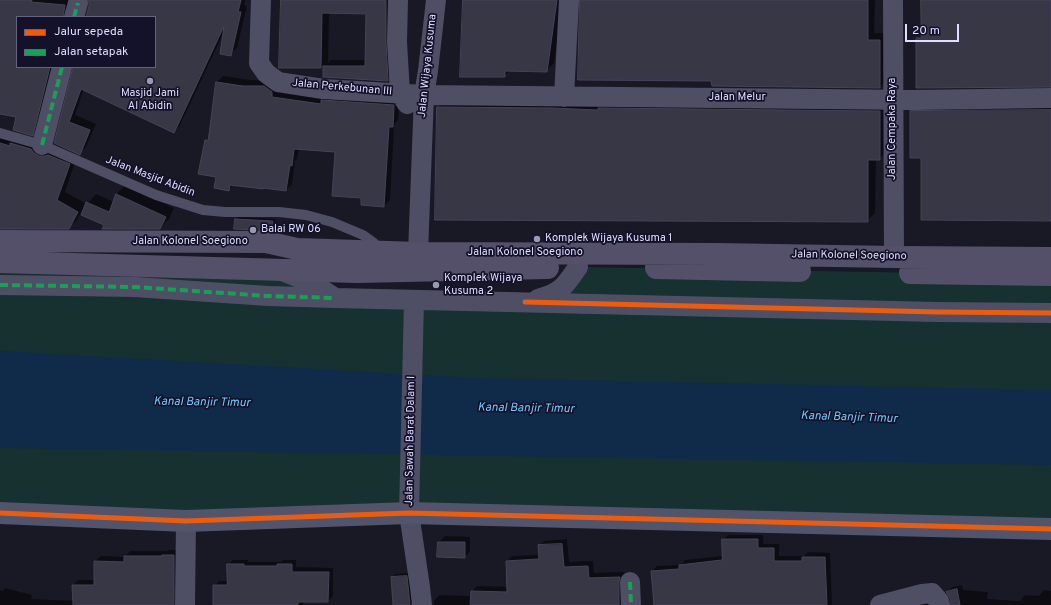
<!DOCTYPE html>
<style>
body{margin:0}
#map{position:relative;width:1051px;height:605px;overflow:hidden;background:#191825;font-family:Overpass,sans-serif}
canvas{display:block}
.legend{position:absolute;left:16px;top:16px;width:140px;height:52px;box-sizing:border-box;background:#14122b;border:1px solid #65647f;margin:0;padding:5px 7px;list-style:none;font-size:12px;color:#dedefe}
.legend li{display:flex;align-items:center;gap:8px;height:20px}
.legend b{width:20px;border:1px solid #65647f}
.scale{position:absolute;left:905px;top:24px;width:54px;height:18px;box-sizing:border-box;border:2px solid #dedefe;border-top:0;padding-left:5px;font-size:12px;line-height:14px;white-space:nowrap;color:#dedefe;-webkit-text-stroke:3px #14122b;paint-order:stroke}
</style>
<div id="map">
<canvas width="1051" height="605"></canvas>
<ul class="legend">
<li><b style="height:5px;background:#e95d12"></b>Jalur sepeda</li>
<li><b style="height:5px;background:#1a9f57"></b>Jalan setapak</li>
</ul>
<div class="scale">20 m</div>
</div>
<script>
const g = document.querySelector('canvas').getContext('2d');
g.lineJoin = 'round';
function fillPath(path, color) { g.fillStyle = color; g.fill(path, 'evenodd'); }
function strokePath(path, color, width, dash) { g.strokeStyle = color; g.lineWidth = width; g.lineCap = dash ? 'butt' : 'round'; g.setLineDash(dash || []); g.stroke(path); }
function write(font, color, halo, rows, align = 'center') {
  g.font = font + ' Overpass,sans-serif'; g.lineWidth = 3.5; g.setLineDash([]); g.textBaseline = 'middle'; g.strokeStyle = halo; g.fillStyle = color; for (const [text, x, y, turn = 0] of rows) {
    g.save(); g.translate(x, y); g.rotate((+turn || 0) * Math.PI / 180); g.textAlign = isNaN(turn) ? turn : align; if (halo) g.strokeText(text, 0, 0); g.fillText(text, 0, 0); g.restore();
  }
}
const green = new Path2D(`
 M0,262L280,271L335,298L525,302L578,267L1051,275V529L0,513Z`);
const water = new Path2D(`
 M0,351L476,378L1051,390V465L0,448Z`);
const shadow = new Path2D(`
 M0,0H71V17H17V67H54L39,128L32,134L17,117L0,113Z
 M90,0H245L244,5L247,6L237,48L230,54L224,32L180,125L174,132L111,67H155V17H87L90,6Z
 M282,0H393L394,73L387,80L324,76V64L321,67ZM329,12L367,13L366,60H331L328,63Z
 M464,0H563L554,63L546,71L511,70L504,76Z
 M581,0H875L874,33H887L886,80L880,87L712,80Z
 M74,67H91L75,115L96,124L86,147L80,153L55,143Z
 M223,76L250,80L271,81L400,100L398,120L394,125L390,200L384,206L362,197L336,151L299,149L297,159L295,161L292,184L286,190L234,184L229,190L217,176L206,140L209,137L217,82Z
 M446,99L888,103L887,151L879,159H876L875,213L867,221L438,107Z
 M1051,103V220L922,157L911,112L919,105Z
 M0,134L77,156L65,192L87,204L96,194L114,202L117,194L125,185L174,208L169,219L160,228L105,224L84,207L77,220L68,228H0Z
 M239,217L275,219L274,227L272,230L236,220Z
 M728,535H763V544H779V556H804L808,552L830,553L832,605H655L652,571L657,566L681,565L685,560L723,556V540Z
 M445,536L470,537V551L465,557L439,542Z
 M567,539L569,562L593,561L594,573L624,572L623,577L626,605H434V601L439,595L472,596V591L477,586L508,587L507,561L512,556L540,555L539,546L544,541Z
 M169,550H179L180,605H0V590L3,591L5,588L32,595L31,599L74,601L73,585L78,580H95V561L101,556L125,557L130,551H167Z
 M233,560H248V562H281L283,560H296V567L333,568V596L328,601H303V605H214V586L219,581H228V565Z
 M409,573L413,602L410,605H394L392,577L395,574Z
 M962,585L963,590L988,592L987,599L1020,601L1025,595L1039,596L1044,590L1051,591V605H952L951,598L947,592L952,587Z
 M933,600L935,605H914Z`);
const building = new Path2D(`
 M0,0H32L31,2L65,5L63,17H17V67H50L33,136L13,130L16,117L0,114Z
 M89,0H241L238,12H241L231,56L220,54L224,26L174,133L81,89L69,122L90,130L80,155L54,143L73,67H155V17H86L89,6Z
 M281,0H386V42L388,81L323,77V66H365L366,14L322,13L321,68H279Z
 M463,0H557L547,72L505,71V77H460Z
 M580,0H868V40H880V88L712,86L711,81L578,80Z
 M921,0H1051V87L916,88V38H921Z
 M216,82L243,86H264L272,92V97L321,104V100L394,105L393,127H389L384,207L361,205V198L332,196L335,152L294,149L292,166L290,165L286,191L263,188V189L230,185L229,191L214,188L216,177L198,174L205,140H208Z
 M437,107L552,108L598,110V108L880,111V160H868V222L435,220Z
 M1051,110V221L921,220V158H910V111Z
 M0,143L10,146V143L31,149L34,153L39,156H45L48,155L70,164L57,200L78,212L69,229H0Z
 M116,194L166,217L160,229H102L104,225L81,215L86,202L109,212Z
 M235,219L273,221L272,231L234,229Z
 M722,539H758V548H774V561H802V557H825L827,605H654L651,571L679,569V565L722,560Z
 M438,542H465V558L437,557Z
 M562,544L564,567L588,566L589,578L620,577L619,582V605H470L471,591L507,592L506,561L539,559L538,545Z
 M162,555H174V605H73L72,585H94V561L124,562V556H162Z
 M227,564H244V566H277V564H292V572H329L328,602H298V605H213V585H227Z
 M407,576L410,605H393L391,577Z
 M957,589L960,605H951L950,598L946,592Z`);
const lane = new Path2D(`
 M0,133L42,145L156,195L203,210L225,212H279L306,215L332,222L363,235L374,243L372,249L370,250`);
const street = new Path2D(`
 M261,0L259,63L266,73L278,82L323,89L424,95L914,100L1051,98
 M398,0L397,42L400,93L407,104
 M893,0L894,257
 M74,17L78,3
 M564,97L569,0
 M42,145L62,67
 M418,253L424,95L428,71L436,0
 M282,271L312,283L335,298
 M0,285L135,287L268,296L335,298L937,312L1051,313
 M538,299C561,293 565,286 578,267
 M414,300L409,513L420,587L422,605
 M630,582L631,605
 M185,605L186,521
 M880,605L922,594L932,593L939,601L940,605`);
const secondary = new Path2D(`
 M0,513L186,521L409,513L1051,529`);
const primary = new Path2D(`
 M0,241L266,242L297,249L418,253L717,254L894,257L1051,258
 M0,262L357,272L548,268
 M656,268L800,271
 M910,273L1051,275`);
const quiet = new Path2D(`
 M74,17L78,3
 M42,145L62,67
 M0,285L135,287L268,296L335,298
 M630,582L631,605`);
const cycleway = new Path2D(`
 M525,302L937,312L1051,313
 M0,513L186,521L409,513L1051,529`);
const markers = [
 [150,81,4,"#9999b2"],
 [253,230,4,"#9999b2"],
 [537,239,4,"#9999b2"],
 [436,285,4,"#9999b2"]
];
const streetNames = [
 ["Jalan Wijaya Kusuma",428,66,-84],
 ["Jalan Perkebunan III",342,88,5],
 ["Jalan Melur",737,98],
 ["Jalan Cempaka Raya",893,129,-90],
 ["Jalan Masjid Abidin",150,177,21],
 ["Jalan Kolonel Soegiono",190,242],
 ["Jalan Kolonel Soegiono",525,253],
 ["Jalan Kolonel Soegiono",849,256,1],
 ["Jalan Sawah Barat Dalam I",411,441,-89]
];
const poiNames = [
 ["Masjid Jami",150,94,"center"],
 ["Al Abidin",150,107,"center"],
 ["Balai RW 06",261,230],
 ["Komplek Wijaya Kusuma 1",545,239],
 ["Komplek Wijaya",444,279],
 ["Kusuma 2",444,292]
];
const waterNames = [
 ["Kanal Banjir Timur",202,403,1],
 ["Kanal Banjir Timur",526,409,1],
 ["Kanal Banjir Timur",849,418,2]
];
fillPath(green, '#16312f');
fillPath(water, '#102b49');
fillPath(shadow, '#0007');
fillPath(building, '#383746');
strokePath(building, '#454358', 1);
strokePath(lane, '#4e4f65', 10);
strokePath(street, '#4e4f65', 20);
strokePath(secondary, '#51546b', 22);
strokePath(primary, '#55506a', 22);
strokePath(quiet, '#1a9f57', 4, [8, 4]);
strokePath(cycleway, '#e95d12', 5);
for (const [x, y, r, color] of markers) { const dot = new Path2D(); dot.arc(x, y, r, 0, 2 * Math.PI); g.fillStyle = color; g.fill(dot); strokePath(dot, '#14122b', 1.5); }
write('11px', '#dedefe', '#14122b', streetNames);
write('11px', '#dedefe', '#14122b', poiNames, 'left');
write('italic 12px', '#70cbfa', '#14122b', waterNames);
</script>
